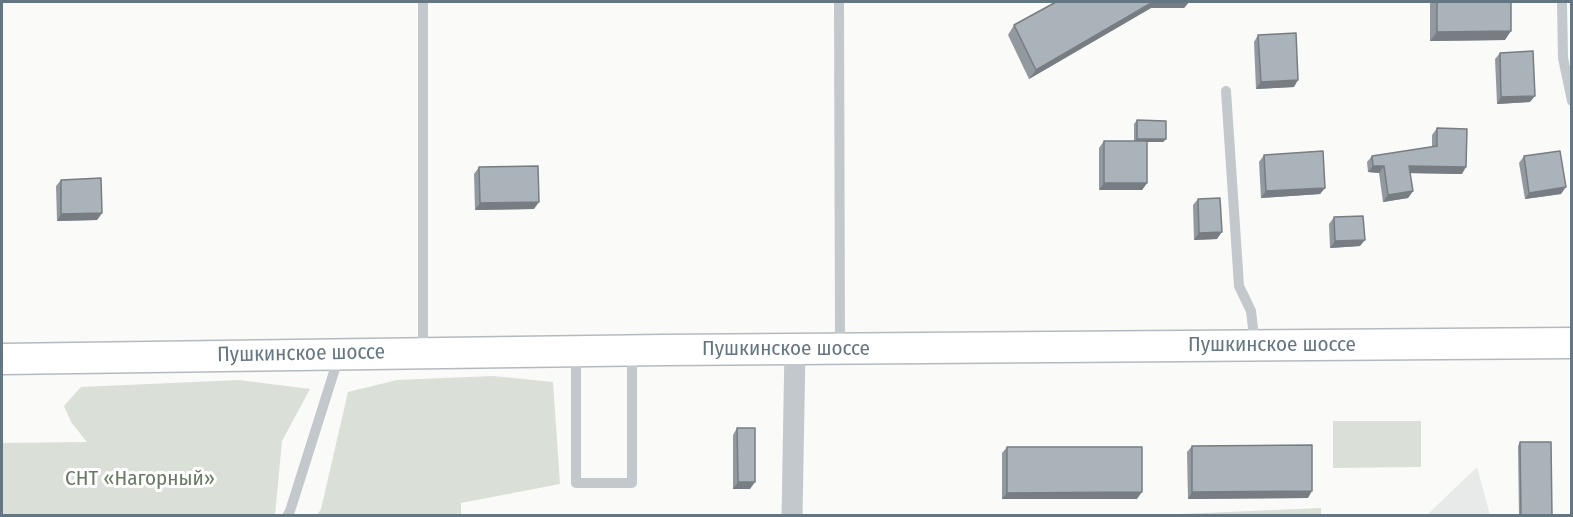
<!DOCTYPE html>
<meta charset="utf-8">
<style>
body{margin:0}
#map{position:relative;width:1573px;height:517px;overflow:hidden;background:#fafaf8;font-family:"Fira Sans Condensed",sans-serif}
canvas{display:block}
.frame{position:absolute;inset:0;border:3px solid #657683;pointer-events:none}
</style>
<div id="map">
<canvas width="1573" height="517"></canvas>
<div class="frame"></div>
</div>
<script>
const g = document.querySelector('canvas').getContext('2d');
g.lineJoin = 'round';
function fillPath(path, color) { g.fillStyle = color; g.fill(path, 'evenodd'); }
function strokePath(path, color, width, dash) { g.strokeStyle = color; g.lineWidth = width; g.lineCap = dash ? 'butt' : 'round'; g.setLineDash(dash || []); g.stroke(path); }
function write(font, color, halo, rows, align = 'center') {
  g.font = font + ' "Fira Sans Condensed",sans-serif'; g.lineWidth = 6; g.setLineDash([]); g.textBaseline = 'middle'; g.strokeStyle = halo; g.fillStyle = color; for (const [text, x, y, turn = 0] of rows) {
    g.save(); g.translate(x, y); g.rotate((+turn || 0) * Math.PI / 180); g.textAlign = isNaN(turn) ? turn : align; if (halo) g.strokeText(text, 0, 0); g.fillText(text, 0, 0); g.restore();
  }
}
const built = new Path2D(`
 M1477,467L1490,515H1427Z`);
const green = new Path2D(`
 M493,376L553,382L560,484L461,503V515H317L321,509L348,392L397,380Z
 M239,380L310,389L282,441L275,515H2V443L87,442L71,422L64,406L81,387Z
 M1333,421H1421V467L1333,468Z
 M1321,508V515H1156Z`);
const service = new Path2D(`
 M839,2L840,348
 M1562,2L1563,58L1572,101
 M1226,91L1239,286L1251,311L1255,345
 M423,352V2
 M576,354V483H632V353
 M287,516L290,511L339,356`);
const minor = new Path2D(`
 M792,516L795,349`);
const secondary = new Path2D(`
 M2,359L664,350L1572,343`);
const wall = new Path2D(`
 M1056,2H1189L1184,8H1151L1029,79L1008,35L1014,25Z
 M1430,2H1511L1505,40L1430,41Z
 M1258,35L1294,87L1256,89L1254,42Z
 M1500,53L1530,102L1497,104L1495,59Z
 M1137,120L1166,139L1163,142H1147V183L1142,190H1099V148L1104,141H1134V124Z
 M1437,128L1462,174L1410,173L1413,191L1408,198L1383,202L1379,173L1368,172L1367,162L1372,156L1432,147V135Z
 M1264,155L1325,188L1320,194L1261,198L1259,162Z
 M1524,156L1561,194L1525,199L1519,163Z
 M479,167L534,209L475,210L474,174Z
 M61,180L102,213L97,220L57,221L56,186Z
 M1198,199L1217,239L1194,240L1193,205Z
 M1334,217L1360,246L1330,248L1329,224Z
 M737,428L750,489H733V435Z
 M1520,442L1552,516H1519L1518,446Z
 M1192,446L1308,498L1188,499L1187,452Z
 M1007,447L1137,499H1002V453Z`);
const shadedWall = new Path2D(`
 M1153,2H1189L1184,8H1151L1029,79L1036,70Z
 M1511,31L1505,40L1430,41L1437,32Z
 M1298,80L1294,87L1256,89L1261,82Z
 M1535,96L1530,102L1497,104L1501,97Z
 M1137,139H1166L1163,142H1134Z
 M1373,166H1384L1379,173L1368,172Z
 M1409,166L1466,167L1462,174L1404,173Z
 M1104,183H1147L1142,190H1099Z
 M1566,187L1561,194L1525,199L1529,193Z
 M1325,188L1320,194L1261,198L1266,191Z
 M1413,191L1408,198L1383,202L1388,195Z
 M539,202L534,209L475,210L480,203Z
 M102,213L97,220L57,221L61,214Z
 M1222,232L1217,239L1194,240L1199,233Z
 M1365,240L1360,246L1330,248L1335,241Z
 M738,482H755L750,489H733Z
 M1312,491L1308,498L1188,499L1192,492Z
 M1142,492L1137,499H1002L1007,493Z`);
const building = new Path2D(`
 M1056,2H1153L1036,70L1014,25Z
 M1437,2H1511V31L1437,32Z
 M1296,33L1298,80L1261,82L1258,35Z
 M1533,51L1535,96L1501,97L1500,53Z
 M1137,120L1166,121V139H1137Z
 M1437,128L1467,129L1466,167L1409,166L1413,191L1388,195L1384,166H1373L1372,156L1437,146Z
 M1104,141H1147V183H1104Z
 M1323,151L1325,188L1266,191L1264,155Z
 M1560,151L1566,187L1529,193L1524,156Z
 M538,166L539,202L480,203L479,167Z
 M101,178L102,213L61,214V180Z
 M1220,198L1222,232L1199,233L1198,199Z
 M1363,216L1365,240L1335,241L1334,217Z
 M737,428H755V482H738Z
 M1520,442H1551L1552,516H1521Z
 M1312,445V491L1192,492V446Z
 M1007,447H1142V492L1007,493Z`);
const streetNames = [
 ["Пушкинское шоссе",1272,345],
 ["Пушкинское шоссе",786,349],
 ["Пушкинское шоссе",301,354,-1]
];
const parkNames = [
 ["СНТ «Нагорный»",140,479]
];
fillPath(built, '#e8e9e9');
fillPath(green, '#dadfd7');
strokePath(secondary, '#b3babf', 33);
strokePath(service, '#c3c8cc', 10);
strokePath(minor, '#c3c8cc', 21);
strokePath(secondary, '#fff', 30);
fillPath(wall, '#929a9f');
fillPath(shadedWall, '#777d82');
fillPath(building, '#aab3b9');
strokePath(building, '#777d82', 1.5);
write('21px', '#657683', '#fff', streetNames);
write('21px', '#687a64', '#fff', parkNames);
</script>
